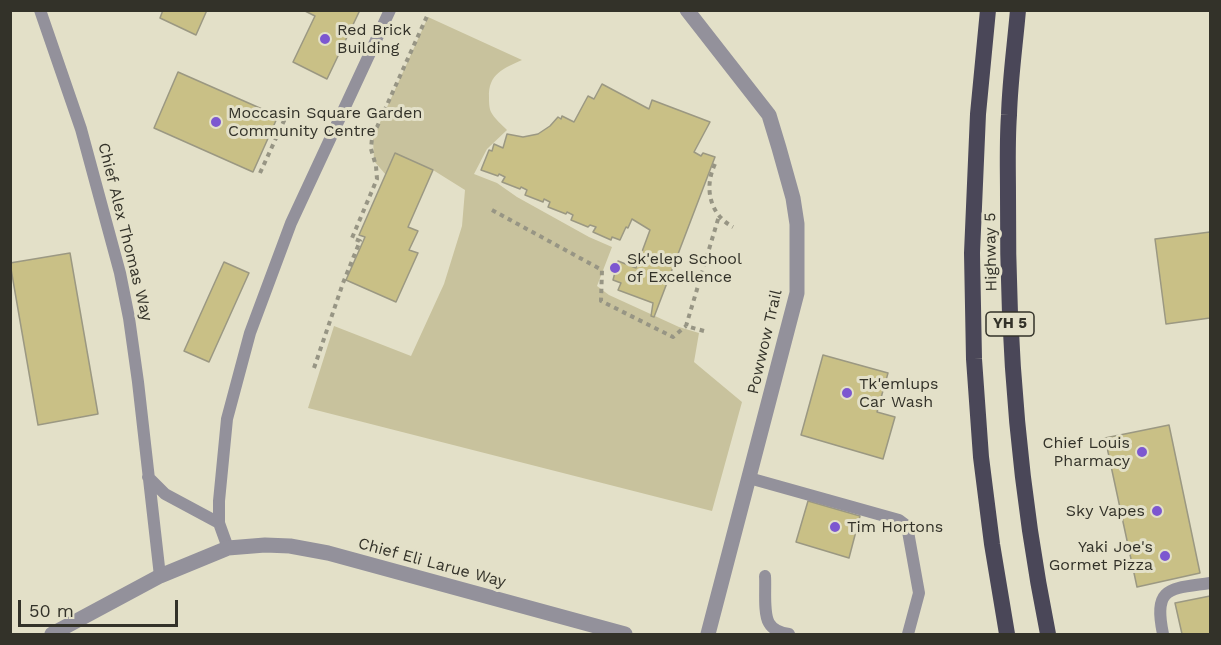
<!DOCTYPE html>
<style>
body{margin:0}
#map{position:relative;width:1221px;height:645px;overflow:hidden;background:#e3e0c8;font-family:"Work Sans",sans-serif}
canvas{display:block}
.frame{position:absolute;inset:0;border:12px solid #333229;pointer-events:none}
.scale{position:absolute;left:18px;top:600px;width:160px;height:27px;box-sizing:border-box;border:3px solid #333229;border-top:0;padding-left:8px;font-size:18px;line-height:21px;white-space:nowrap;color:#333229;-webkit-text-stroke:4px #e3e0c8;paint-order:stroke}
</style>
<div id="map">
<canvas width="1221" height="645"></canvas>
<div class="frame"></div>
<div class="scale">50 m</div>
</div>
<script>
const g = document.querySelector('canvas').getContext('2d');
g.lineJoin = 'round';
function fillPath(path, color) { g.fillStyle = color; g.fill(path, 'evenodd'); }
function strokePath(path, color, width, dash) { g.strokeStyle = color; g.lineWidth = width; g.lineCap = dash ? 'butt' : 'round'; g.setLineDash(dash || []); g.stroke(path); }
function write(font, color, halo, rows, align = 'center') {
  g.font = font + ' "Work Sans",sans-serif'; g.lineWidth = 6; g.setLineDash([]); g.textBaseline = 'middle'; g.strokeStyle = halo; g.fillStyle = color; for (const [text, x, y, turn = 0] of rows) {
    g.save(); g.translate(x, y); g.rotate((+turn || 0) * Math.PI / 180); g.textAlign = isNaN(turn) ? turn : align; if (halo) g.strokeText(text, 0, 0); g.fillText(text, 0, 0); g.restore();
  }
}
const green = new Path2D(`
 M428,17L522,60C504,68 488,74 489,97C489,101 489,108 491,112C494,118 502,125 507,130L487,149L474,174L497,183L517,197L589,237L612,247L597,286L609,295L679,327L699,333L694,362L742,402L712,511L308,408L334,326L411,356L444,284L462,226L465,190L433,170L395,153L386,175L374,161L373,138Z`);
const building = new Path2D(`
 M163,10H207L196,35L160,18Z
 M303,10H360L327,79L293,62L315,16Z
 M178,72L278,116L253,172L154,128Z
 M602,84L649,109L652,100L710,122L694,152L701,156L703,153L715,157L654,317L651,316L653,303L618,290L621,283L613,280L618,261L636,268L650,230L632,219L628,228L626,227L620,240L612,237L611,240L593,232L596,227L590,225L588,227L571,220L573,215L567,212L566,214L548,207L550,202L544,199L543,202L525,195L527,190L521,187L520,189L502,182L505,177L499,174L498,176L481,170L489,150L492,151L494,144L503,148L507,134L523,137L538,134L550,126L558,117L561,119L562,116L574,122L588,96L594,99Z
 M395,153L433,170L408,227L418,231L409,250L418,253L396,302L346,280L365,237L359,235Z
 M1210,232V318L1166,324L1155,239Z
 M70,253L98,414L38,425L10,263Z
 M224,262L249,273L209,362L184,351Z
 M823,355L888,373L877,412L895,417L883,459L801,435Z
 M1169,425L1200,573L1137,587L1105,438Z
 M808,501L860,516L849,558L796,542Z
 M1210,596V634H1182L1175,603Z`);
const path = new Path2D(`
 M715,164C704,187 709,214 733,227
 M260,173L288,112
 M492,210L602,270L601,301L673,337L686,326
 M704,331L686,326L719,216
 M314,368L343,283L360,241L352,238L377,179L376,166L371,149L372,138L428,14`);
const service = new Path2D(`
 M40,10L81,129L120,273L129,318L138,382L160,576
 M148,477L165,494L219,523
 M749,478L899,520L907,526L919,593L908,634
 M228,548L219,523V501L227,419L250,333L291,223L390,10
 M765,576C766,587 763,613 769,623C773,630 782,633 789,634
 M1163,634C1153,586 1170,589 1210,583`);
const minor = new Path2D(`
 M687,10L769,115L779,148L793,198L797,224V293L708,634
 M52,634L160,576L228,548L265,545L290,546L328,553L625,634`);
const trunk = new Path2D(`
 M988,10L978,114L972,253L974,359L981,457L992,544L1007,634
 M1018,10C1015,45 1010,80 1009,115C1007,142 1008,169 1008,196C1007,343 1019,491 1048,634`);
const markers = [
 [325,39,6,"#7c57d0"],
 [216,122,6,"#7c57d0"],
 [615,268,6,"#7c57d0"],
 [847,393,6,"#7c57d0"],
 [1142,452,6,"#7c57d0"],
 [1157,511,6,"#7c57d0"],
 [835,527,6,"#7c57d0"],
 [1165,556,6,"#7c57d0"]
];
const shields = [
 [1010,324,48]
];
const shieldNames = [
 ["YH 5",1010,324]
];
const poiNames = [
 ["Red Brick",337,30],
 ["Building",337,48],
 ["Moccasin Square Garden",228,113],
 ["Community Centre",228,131],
 ["Sk'elep School",627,259],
 ["of Excellence",627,277],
 ["Tk'emlups",859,384],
 ["Car Wash",859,402],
 ["Chief Louis",1130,443,"right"],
 ["Pharmacy",1130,461,"right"],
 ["Sky Vapes",1145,511,"right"],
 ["Tim Hortons",847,527],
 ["Yaki Joe's",1153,547,"right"],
 ["Gormet Pizza",1153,565,"right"]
];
const streetNames = [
 ["Chief Alex Thomas Way",125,232,76],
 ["Highway 5",991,252,-91],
 ["Powwow Trail",765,342,-77],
 ["Chief Eli Larue Way",432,563,15]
];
fillPath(green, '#c8c29d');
fillPath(building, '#c9c086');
strokePath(building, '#9b9882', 1.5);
strokePath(path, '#979584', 4, [4.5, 4.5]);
strokePath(service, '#93919b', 12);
strokePath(minor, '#93919b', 15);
strokePath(trunk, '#4a4758', 16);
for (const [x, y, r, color] of markers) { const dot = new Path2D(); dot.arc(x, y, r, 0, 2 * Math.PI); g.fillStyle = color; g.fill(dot); strokePath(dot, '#e3e0c8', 2); }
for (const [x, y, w] of shields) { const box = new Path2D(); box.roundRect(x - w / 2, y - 12, w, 24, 4.5); g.fillStyle = '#e3e0c8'; g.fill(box); strokePath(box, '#333229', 1.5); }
write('bold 15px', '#333229', null, shieldNames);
write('16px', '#333229', '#e3e0c8', poiNames, 'left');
write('16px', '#333229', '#e3e0c8', streetNames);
</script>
